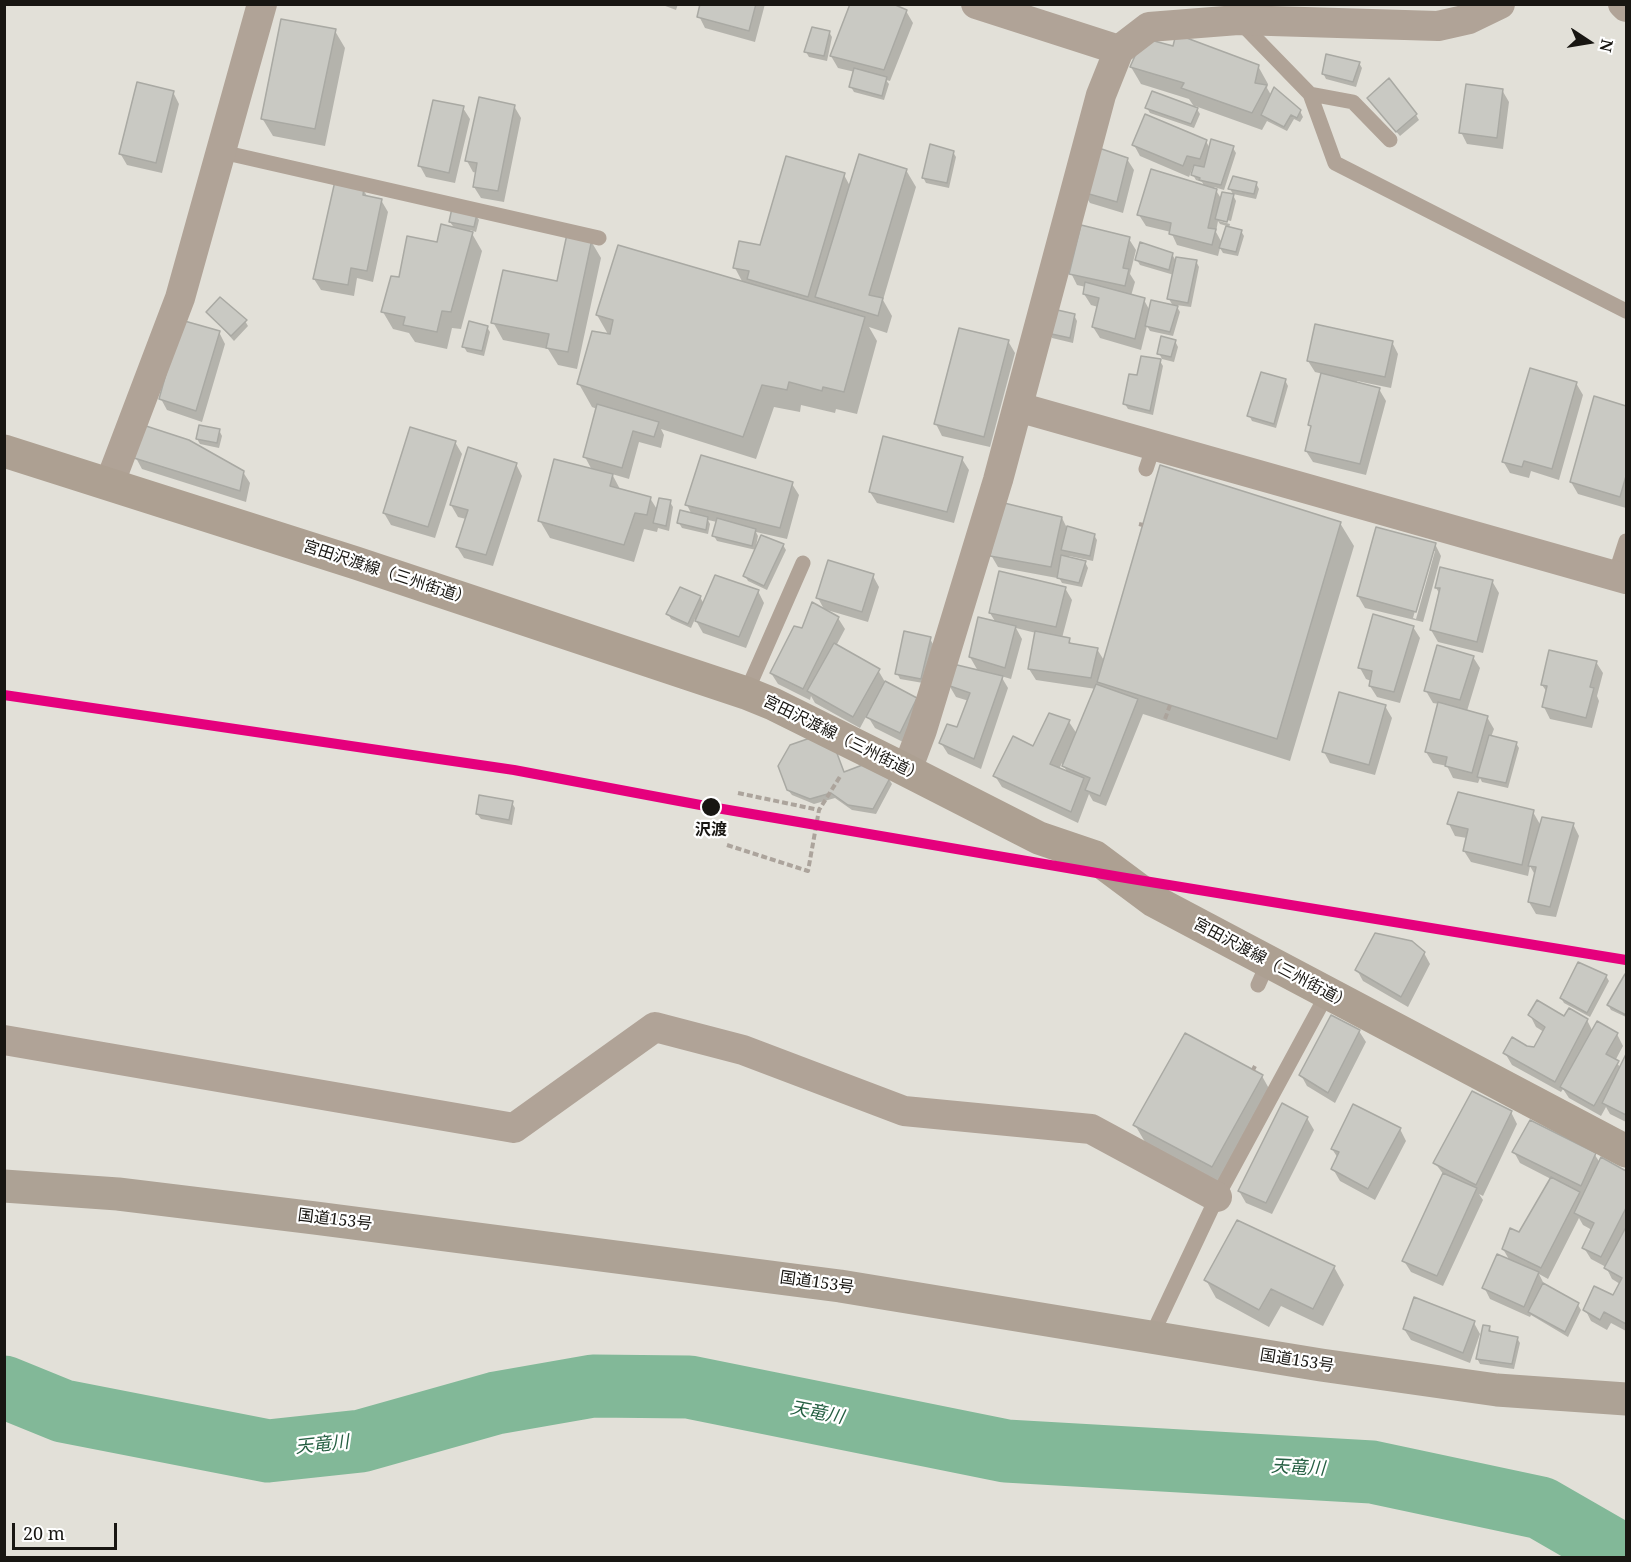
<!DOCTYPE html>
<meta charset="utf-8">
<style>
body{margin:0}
#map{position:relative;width:1631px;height:1562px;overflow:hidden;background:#e2e0d8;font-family:"Noto Serif",serif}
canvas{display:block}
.frame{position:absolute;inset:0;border:6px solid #181612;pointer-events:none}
.north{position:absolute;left:1559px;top:12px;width:60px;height:60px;-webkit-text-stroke:4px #fff;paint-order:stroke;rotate:102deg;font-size:16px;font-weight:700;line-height:24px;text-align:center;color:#181612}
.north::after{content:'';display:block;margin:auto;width:21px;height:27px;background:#181612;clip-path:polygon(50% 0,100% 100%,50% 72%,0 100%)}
.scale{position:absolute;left:12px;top:1523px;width:105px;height:27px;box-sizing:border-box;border:3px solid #181612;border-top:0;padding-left:8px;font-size:18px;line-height:21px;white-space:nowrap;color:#181612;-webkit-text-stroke:4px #fff;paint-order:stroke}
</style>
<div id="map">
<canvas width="1631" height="1562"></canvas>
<div class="frame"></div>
<div class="north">N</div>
<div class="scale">20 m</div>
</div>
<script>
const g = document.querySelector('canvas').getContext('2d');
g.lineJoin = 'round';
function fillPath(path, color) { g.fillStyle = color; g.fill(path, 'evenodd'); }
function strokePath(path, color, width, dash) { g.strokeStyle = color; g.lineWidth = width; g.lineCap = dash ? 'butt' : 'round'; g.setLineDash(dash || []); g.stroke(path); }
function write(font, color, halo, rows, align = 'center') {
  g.font = font + ' "Noto Serif","Noto Sans JP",serif'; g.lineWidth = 4.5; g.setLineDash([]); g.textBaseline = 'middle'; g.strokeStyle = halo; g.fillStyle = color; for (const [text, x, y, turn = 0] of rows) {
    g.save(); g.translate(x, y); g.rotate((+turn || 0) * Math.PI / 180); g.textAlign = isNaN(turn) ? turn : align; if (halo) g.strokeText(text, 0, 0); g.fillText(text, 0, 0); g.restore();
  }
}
const shadow = new Path2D(`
 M660,4H678L676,10Z
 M701,4H765L755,42L705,28L699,16Z
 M851,4L906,11L913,23L890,81L886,80L889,84L884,100L854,92L851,87L855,72L838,68L831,56Z
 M335,31L345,48L325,146L273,136L262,118Z
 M829,32L832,37L827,61L809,57L806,52Z
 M1359,63L1362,68L1356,87L1326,79L1323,73Z
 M1258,66L1268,84L1267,88L1271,95L1300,111L1303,117L1300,122L1294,119L1287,131L1267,121L1262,130L1195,106L1200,114L1194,128L1150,113L1147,108H1195L1189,99L1141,84L1131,67Z
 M1502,90L1509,102L1503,149L1467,144L1461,132Z
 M173,92L179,104L162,173L127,165L120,153Z
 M1372,103L1416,115L1419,120L1400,136Z
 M514,106L521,118L504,202L481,198L474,187L477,173L473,172L467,161Z
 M463,108L470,119L455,183L426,177L420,166Z
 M1206,141L1210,149L1233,148L1236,153L1224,190L1214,187L1222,200L1233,195L1236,201L1231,221L1219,218V221L1230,224L1229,228L1241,231L1244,236L1238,256L1223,253L1220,248L1218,256L1177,245L1171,232L1146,226L1139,215L1205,187L1202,182L1196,180L1193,175L1195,167H1193L1189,177L1140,156L1134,145ZM1218,221L1220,224L1227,226L1222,243L1216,232Z
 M953,152L956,157L949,188L926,183L923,177Z
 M1127,159L1134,170L1123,213L1090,203L1083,192Z
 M906,170L916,187L883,300L892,316L887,333L869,327L877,341L857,414L836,409L835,413L801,405L800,412L774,407L756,459L661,429L664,435L661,448L639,442L629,479L612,474L621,491L650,498L658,511L670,502L673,507L669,531L658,528L657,532L644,529L634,562L550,538L540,521L592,470L585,457L597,409L592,407L579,384L609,336L597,315L743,283L735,268L844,175L850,186Z
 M1256,183L1259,189L1256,199L1233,194L1230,189Z
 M363,189L368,198L381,200L388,212L373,282L357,278L354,296L321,290L314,279Z
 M476,215L479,220L476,232L470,230L482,251L461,329L452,328L447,349L415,342L409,333L393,329L383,312L400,279L455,229L450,222Z
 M1129,239L1136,250L1130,274L1135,282L1131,296L1144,300L1150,311L1173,306L1169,299L1174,275L1140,265L1137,260L1172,254L1177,263L1196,261L1199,267L1191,307L1176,305L1180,312L1173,336L1150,331L1147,326L1141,350L1100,338L1093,327L1098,307L1091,305L1084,294L1086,287L1077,285L1071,273Z
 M591,241L601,258L577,369L558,365L548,349L503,340L493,322L558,283Z
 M208,312L245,321L248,326L234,341Z
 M1074,315L1077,321L1073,343L1052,338L1049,333Z
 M487,327L490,332L484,356L467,352L464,347Z
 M219,332L225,344L202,422L167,410L161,399Z
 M1008,341L1015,353L990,447L942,436L936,424Z
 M1175,341L1178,347L1174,362L1162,359L1159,353Z
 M1392,342L1398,354L1391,388L1357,381L1356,383L1379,389L1386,401L1366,475L1313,462L1306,451L1312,428L1310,425L1323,374L1315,372L1308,361Z
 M1160,361L1163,366L1153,415L1128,409L1125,404L1138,376Z
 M1285,380L1288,386L1276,428L1252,421L1249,415Z
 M1576,383L1583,395L1559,480L1531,471L1529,478L1510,473L1503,461Z
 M1595,398L1626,407V508L1578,494L1571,482Z
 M219,430L222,436L219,448L200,444L197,439Z
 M455,442L462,454L435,538L391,525L384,513Z
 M469,449L516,464L522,476L493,566L464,558L457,547L466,519L458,517L451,505Z
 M136,458L243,472L250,483L246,502L142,469Z
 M962,459L969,470L954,523L877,503L870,492Z
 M792,484L799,495L787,539L756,532L758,536L756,546L783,545L786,550L767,590L748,581L745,576L756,550L717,541L714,536L717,522L708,520L710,524L708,534L682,528L679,523L692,515L687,505Z
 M1062,518L1067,528L1094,535L1097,540L1093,561L1069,556L1068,558L1085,562L1088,568L1082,587L1062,583L1058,576L1057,578L998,567L991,555Z
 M1340,523L1354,546L1290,761L1143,714L1106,806L1093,801L1089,794L1078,823L1002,787L995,776L1069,722L1077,734L1096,689L1036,680L1029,669L1036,633L1016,628L1022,639L1011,679L1001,676L1008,688L981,769L948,754L941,743L958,729L969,701L956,697L949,685L978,671L970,657L996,623L990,613L1065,588L1072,600L1062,638L1069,640L1072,645L1097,649L1105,662ZM1062,763L1068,773L1059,769Z
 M1435,544L1441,556L1423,622L1365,608L1358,596ZM1432,551H1435L1416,619L1413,618Z
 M873,576L879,587L868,622L827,610L838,618L845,629L836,646L878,670L885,682L916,699L907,744L875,728L867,715L860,728L815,703L811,696L810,700L778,684L771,673L803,630L825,611L818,598Z
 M1492,581L1499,593L1483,653L1438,642L1431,630L1440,594L1436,588Z
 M758,591L764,603L746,648L703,633L695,619L691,628L671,619L668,614L700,597L704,604Z
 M1413,627L1420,638L1400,703L1377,697L1370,686L1371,681L1366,679L1360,668Z
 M930,639L933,644L923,683L900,679L897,673Z
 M1473,657L1480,668L1467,711L1487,717L1494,729L1491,737L1516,743L1519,748L1508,788L1482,782L1480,778L1478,783L1453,778L1447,766L1433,763L1426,752L1439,704L1433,703L1426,691Z
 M1596,662L1603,673L1597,696L1599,701L1592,728L1550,719L1544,707L1547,692L1542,685Z
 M1385,706L1392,718L1375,775L1330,763L1324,752Z
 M844,773L889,779L892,784L876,814L852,810L835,798L814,804L792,795L788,790Z
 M512,803L515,808L512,825L481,819L477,814Z
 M1533,812L1541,826L1573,824L1579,836L1556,917L1536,914L1529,902L1535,875L1530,866L1528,876L1471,862L1464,851L1467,838L1455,836L1449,824Z
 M1424,953L1430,964L1408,1007L1363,981L1357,970Z
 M1606,976L1609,981L1590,1017L1564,1003L1561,998Z
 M1625,976L1626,977V1017L1611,1010L1608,1005Z
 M1530,1015L1587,1020L1593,1032L1617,1034L1623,1046L1615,1061L1621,1068L1626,1058V1122L1610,1114L1606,1107L1601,1116L1569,1098L1563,1089L1561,1092L1512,1065L1505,1053L1526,1048L1535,1049L1544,1032L1536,1027Z
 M1359,1031L1366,1042L1335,1103L1307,1086L1301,1075Z
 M1262,1076L1272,1094L1222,1184L1145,1142L1135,1125Z
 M1282,1106L1307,1118L1314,1130L1272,1214L1246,1203L1239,1191Z
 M1511,1112L1517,1124L1483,1196L1479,1194L1483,1200L1443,1286L1411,1272L1404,1261L1444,1175L1435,1163Z
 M1400,1129L1406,1141L1375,1200L1340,1181L1333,1169L1338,1158L1332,1149Z
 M1514,1152L1595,1155L1600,1163L1602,1159L1626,1172V1331L1611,1323L1607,1330L1591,1321L1585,1309L1614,1297L1620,1284L1612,1279L1606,1267L1591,1259L1584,1248L1592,1230L1583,1225L1579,1218L1548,1279L1539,1274L1545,1286L1578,1305L1581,1310L1568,1337L1531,1315L1530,1317L1490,1299L1484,1287L1510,1261L1503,1249L1520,1233L1551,1179L1520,1163Z
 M1334,1267L1344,1285L1323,1326L1281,1306L1269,1327L1216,1298L1206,1280Z
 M1474,1323L1480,1334L1470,1363L1411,1340L1404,1329Z
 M1489,1327L1492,1333L1517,1338L1520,1343L1514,1369L1480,1364L1477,1358Z`);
const river = new Path2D(`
 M4,1387L63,1411L268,1451L361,1441L496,1403L593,1386L689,1387L1006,1451L1372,1472L1541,1508L1626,1557`);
const building = new Path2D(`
 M700,4H756L749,31L697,17Z
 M850,4H893L907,10L884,70L830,56Z
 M281,19L336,29L315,129L261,119Z
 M812,27L830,31L824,56L804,52Z
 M1176,34L1259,65L1255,83L1267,85L1252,113L1181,88L1184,83L1130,67L1143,38L1173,46Z
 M1326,54L1360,62L1353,82L1322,74Z
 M854,68L887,77L882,96L849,87Z
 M1389,78L1417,114L1396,132L1367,98Z
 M137,82L174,91L156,163L119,154Z
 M1466,84L1503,89L1497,138L1459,133Z
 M1274,87L1301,110L1297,118L1291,115L1284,127L1261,115Z
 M1152,91L1198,108L1191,124L1145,108Z
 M479,97L515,105L498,191L473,187L477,163L465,161Z
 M433,100L464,106L449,173L418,166Z
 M1145,114L1207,140L1200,159L1187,156L1183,166L1132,145Z
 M1211,139L1234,146L1221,185L1199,180L1200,178L1191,175L1194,165L1204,167Z
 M930,144L954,151L947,183L922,178Z
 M1093,146L1128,158L1117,202L1082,192Z
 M859,154L907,169L869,295L883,298L878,316L815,297Z
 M786,156L845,173L808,297L747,279L749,271L733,268L739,241L760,245Z
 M1151,169L1217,189L1208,228L1216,229L1212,245L1169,234L1171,223L1137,215Z
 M1233,176L1257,182L1254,194L1228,189Z
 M335,181L364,187L363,195L382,199L367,271L351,268L348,285L313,279Z
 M1222,192L1234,194L1227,222L1215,219Z
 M452,208L477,214L474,227L449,222Z
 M441,224L473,232L451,312L442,311L437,332L403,325L405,317L381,312L391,276L399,277L407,236L437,242Z
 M1081,225L1130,237L1123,268L1129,269L1125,286L1069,274Z
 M1226,226L1242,230L1236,252L1219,248Z
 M567,234L592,239L568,352L546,348L549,334L491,323L503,270L557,281Z
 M1140,242L1173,253L1169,270L1135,260Z
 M618,245L865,317L844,392L823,387L822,391L789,382L787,390L762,385L743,437L577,384L592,331L610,334L613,320L596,315Z
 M1176,257L1197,260L1188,303L1167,299Z
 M1085,282L1145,298L1135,339L1092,327L1099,298L1083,294Z
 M220,297L247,320L231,336L206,312Z
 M1151,300L1178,306L1170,332L1145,326Z
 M1053,309L1075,314L1070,338L1047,333Z
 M181,320L220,331L196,411L159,399Z
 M469,321L488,326L482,351L462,347Z
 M1315,324L1393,341L1385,377L1307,361Z
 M959,328L1009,340L984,437L934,424Z
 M1161,336L1176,340L1171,357L1157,354Z
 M1141,356L1161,359L1150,411L1123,404L1129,374L1137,375Z
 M1530,368L1577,382L1552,469L1524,461L1522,467L1502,462Z
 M1261,372L1286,379L1274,424L1247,416Z
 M1321,373L1380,388L1360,464L1305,451L1311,426L1308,425Z
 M1594,396L1626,406V476L1620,497L1570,482Z
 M597,404L659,422L654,437L633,431L622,468L583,457Z
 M143,425L189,440L244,471L240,491L134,458Z
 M199,425L220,429L217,443L196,439Z
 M410,427L456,441L428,527L383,513Z
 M883,436L963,457L947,512L869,492Z
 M468,447L517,463L486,555L456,547L468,510L450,505Z
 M701,455L793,482L780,528L685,505Z
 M554,459L613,474L610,486L651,497L647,515L635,513L624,545L538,521Z
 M1160,465L1341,522L1277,739L1097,682Z
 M659,498L671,500L666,526L653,523Z
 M1000,502L1062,517L1051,567L990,556Z
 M680,510L708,517L706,530L677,523Z
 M717,518L756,529L752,546L712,536Z
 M1067,526L1095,534L1090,556L1061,550Z
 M1376,527L1436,543L1416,612L1357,596Z
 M761,535L784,544L764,586L743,576Z
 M1061,555L1086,561L1079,583L1057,578Z
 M828,560L874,574L862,612L816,598Z
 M1440,567L1493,580L1477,642L1430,630L1440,588H1435Z
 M999,571L1066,587L1056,627L989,613Z
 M715,575L759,590L739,637L695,621Z
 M680,587L701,596L688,624L666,614Z
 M812,602L839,617L803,689L770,673L794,626L802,628Z
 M1373,614L1414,626L1394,692L1369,686L1372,671L1358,668Z
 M978,617L1016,626L1005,668L969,657Z
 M904,631L931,637L921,679L895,674Z
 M1035,631L1070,638L1069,643L1098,648L1091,678L1028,669Z
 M834,643L880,669L853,717L807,691Z
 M1437,645L1474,656L1460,700L1424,691Z
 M1549,650L1597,661L1590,687L1594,688L1586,718L1542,707L1547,686L1541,685Z
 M953,664L1003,676L974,759L939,743L947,724L957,727L970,693L947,685Z
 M885,681L917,698L900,733L866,717Z
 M1096,684L1138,699L1100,796L1085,790L1090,778L1062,766Z
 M1339,692L1386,705L1369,765L1322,752Z
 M1438,702L1488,716L1472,773L1445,766L1447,757L1425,752Z
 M1049,713L1070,720L1050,764L1084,778L1071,812L993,776L1013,736L1033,746Z
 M1489,735L1517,742L1506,783L1477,777Z
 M813,737L835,748L844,772L865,764L890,778L873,809L848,805L831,793L810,799L787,790L778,766L790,745Z
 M1458,792L1534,810L1522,865L1463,851L1468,829L1447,824Z
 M479,795L513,801L509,820L476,814Z
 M1542,817L1574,823L1550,907L1528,902L1536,867L1528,866Z
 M1375,933L1412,941L1425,952L1401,997L1355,970Z
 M1578,962L1607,975L1587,1013L1560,998Z
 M1625,974L1626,975V1015L1607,1005Z
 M1537,1000L1564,1016L1569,1008L1588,1019L1555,1082L1503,1053L1512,1037L1527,1046L1534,1047L1545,1027L1528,1015Z
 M1331,1015L1360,1030L1328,1093L1299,1075Z
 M1597,1021L1618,1033L1606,1054L1619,1061L1594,1106L1560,1087Z
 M1185,1033L1263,1075L1212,1167L1133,1125Z
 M1626,1054V1115L1602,1103Z
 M1472,1091L1512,1111L1476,1185L1433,1163Z
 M1282,1103L1308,1117L1266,1203L1238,1191Z
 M1353,1104L1401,1128L1368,1189L1331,1169L1339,1152L1331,1149Z
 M1530,1120L1596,1153L1581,1186L1512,1152Z
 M1601,1157L1626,1171V1208L1601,1257L1582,1248L1594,1223L1574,1213Z
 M1443,1173L1477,1188L1437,1276L1402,1261Z
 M1551,1177L1580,1192L1541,1268L1502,1249L1510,1228L1519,1232Z
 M1237,1220L1335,1266L1313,1309L1271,1289L1259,1310L1204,1280Z
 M1626,1227V1324L1604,1312L1600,1320L1583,1310L1594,1286L1613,1295L1622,1278L1604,1268Z
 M1497,1254L1539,1272L1524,1307L1482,1288Z
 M1543,1283L1579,1303L1565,1332L1528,1312Z
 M1414,1297L1475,1321L1463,1353L1403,1329Z
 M1483,1325L1490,1326L1489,1331L1518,1337L1512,1364L1476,1359Z`);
const path = new Path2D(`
 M1139,524L1143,525
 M1165,719L1170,705
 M738,793L819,810
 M727,845L808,871L819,810L841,775
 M1253,1070L1255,1066`);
const service = new Path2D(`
 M1240,22L1310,94L1335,163L1626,311
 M1310,94L1353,102L1390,140
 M222,152L599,238
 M1146,469L1154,445
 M1615,575L1626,541
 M746,693L803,563
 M1258,985L1262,976
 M1151,1337L1217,1197L1327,994`);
const minor = new Path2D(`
 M976,4L1119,50L1149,27L1238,20L1438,26L1469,19L1500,4
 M1623,4L1626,7
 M1018,407L1626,579
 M109,485L180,298L262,4
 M907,770L922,730L998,480L1101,95L1119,50
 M4,1040L514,1128L655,1027L743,1050L904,1111L1091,1129L1217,1197`);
const secondary = new Path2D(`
 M4,451L356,563L746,693L773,704L892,763L1039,838L1095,857L1154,901L1626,1151`);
const trunk = new Path2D(`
 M4,1186L118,1194L315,1218L840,1286L1321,1365L1497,1390L1626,1399`);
const rail1 = new Path2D(`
 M4,695L514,770L711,807L1126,878L1626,960`);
const markers = [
 [711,807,10,"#181612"]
];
const streetNames = [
 ["宮田沢渡線（三州街道）",387,573,18],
 ["宮田沢渡線（三州街道）",843,739,26],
 ["宮田沢渡線（三州街道）",1272,964,28],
 ["国道153号",335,1220,7],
 ["国道153号",817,1283,8],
 ["国道153号",1297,1361,9]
];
const stopNames = [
 ["沢渡",711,830]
];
const waterNames = [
 ["天竜川",817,1413,11],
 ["天竜川",322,1445,-6],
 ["天竜川",1298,1468,3]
];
fillPath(shadow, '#0003');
strokePath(river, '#82b898', 63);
fillPath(building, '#c9c9c3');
strokePath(building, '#a9a9a3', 1.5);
strokePath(path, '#aca49c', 4, [6, 3]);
strokePath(service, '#b0a397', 15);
strokePath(minor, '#b0a397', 30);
strokePath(secondary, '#ada092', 33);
strokePath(trunk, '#ada295', 33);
strokePath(rail1, '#e5007d', 10);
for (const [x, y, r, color] of markers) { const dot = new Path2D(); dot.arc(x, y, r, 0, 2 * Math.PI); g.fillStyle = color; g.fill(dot); strokePath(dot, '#fff', 2); }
write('16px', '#181612', '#fff', streetNames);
write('bold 16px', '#181612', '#fff', stopNames);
write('italic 18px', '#255f42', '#fff', waterNames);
</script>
